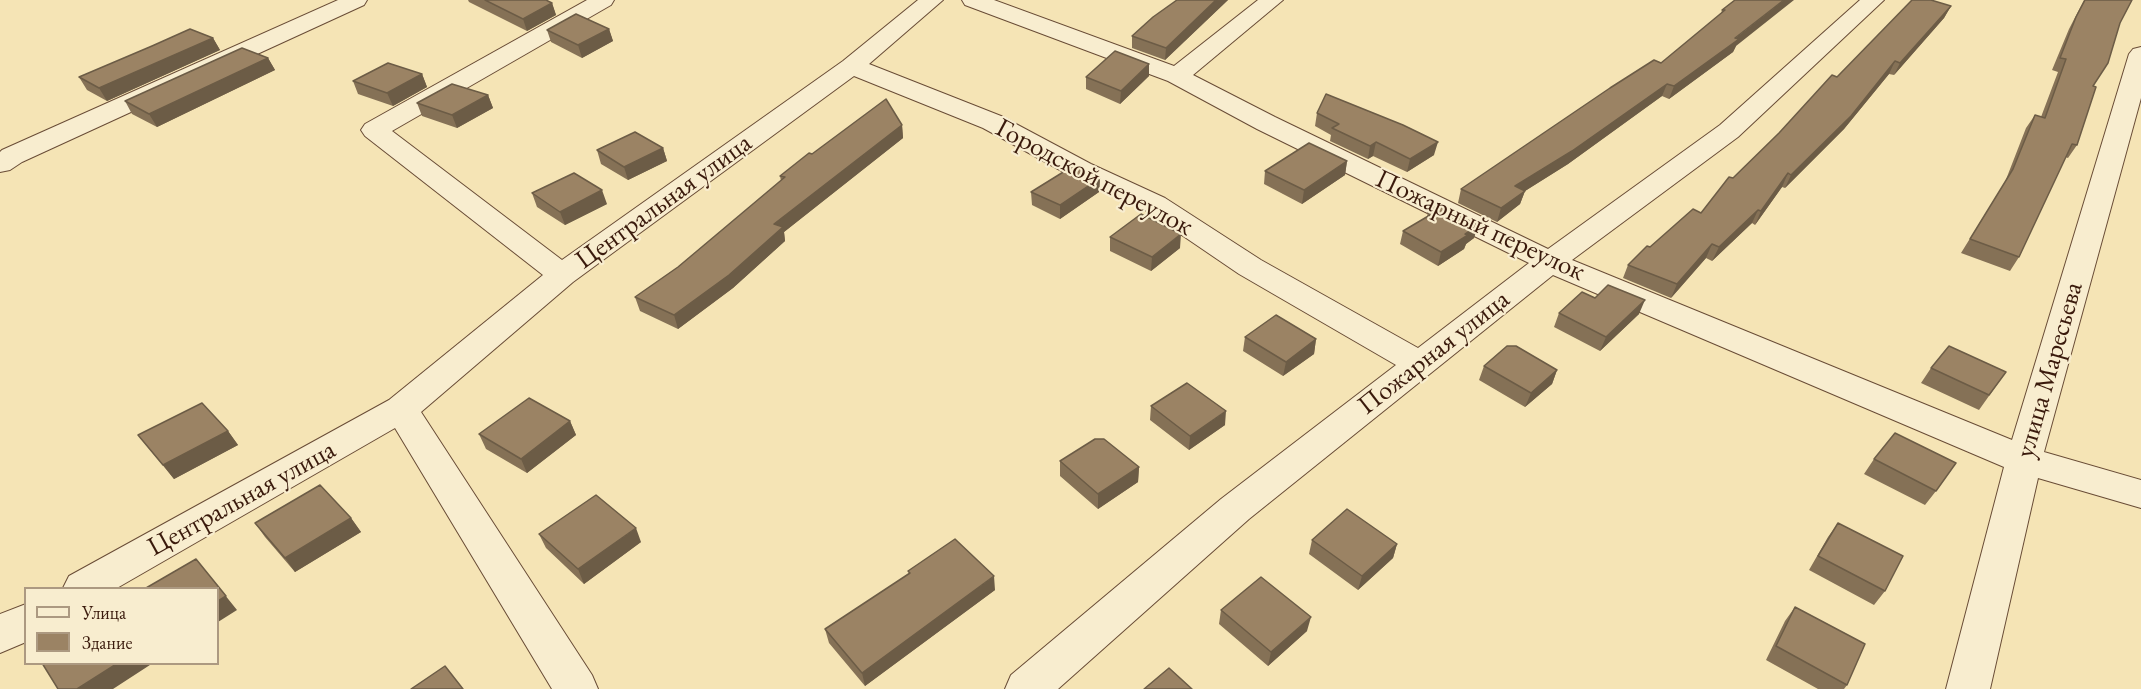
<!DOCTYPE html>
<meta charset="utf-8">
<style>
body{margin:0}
#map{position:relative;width:2141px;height:689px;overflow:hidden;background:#f5e4b5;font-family:"EB Garamond",serif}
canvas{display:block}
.legend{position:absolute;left:24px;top:587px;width:195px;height:78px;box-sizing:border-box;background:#f8edcf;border:2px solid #ac9981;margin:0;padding:8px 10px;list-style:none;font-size:18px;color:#3a1a0c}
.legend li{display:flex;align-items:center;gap:12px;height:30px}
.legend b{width:30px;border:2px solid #ac9981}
</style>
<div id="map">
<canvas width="2141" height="689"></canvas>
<ul class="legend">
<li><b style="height:8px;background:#f8edcf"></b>Улица</li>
<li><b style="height:16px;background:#9b8364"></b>Здание</li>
</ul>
</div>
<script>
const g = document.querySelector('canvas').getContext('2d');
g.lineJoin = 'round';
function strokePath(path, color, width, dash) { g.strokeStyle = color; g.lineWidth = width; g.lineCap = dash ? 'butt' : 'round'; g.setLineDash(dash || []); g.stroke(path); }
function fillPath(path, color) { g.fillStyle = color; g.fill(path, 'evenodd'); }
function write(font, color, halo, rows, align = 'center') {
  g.font = font + ' "EB Garamond",serif'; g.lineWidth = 4.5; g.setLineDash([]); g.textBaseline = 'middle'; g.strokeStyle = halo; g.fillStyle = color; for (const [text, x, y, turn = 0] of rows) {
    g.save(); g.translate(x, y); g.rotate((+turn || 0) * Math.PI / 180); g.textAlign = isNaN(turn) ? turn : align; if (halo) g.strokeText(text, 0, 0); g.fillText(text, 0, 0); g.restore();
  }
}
const minor = new Path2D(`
 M338,0H367L364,5L22,162L10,170L0,172V152L2,150Z
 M587,0H614L611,5L392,131L562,260L843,61L918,0H943L869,64L1001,116L1091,164L1165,198L1261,260L1418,348L1529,263L1257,129L1168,81L965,5L962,0H994L1174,66L1258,0H1283L1193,75L1275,117L1548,249L1720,125L1860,0H1884L1738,137L1572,260L2012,440L2129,54L2133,49L2141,47V98L2044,452L2141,480V508L2038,478L1990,689H1946L2004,467L1553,275L1249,519L1058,689H1005L1011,675L1221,499L1396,365L1239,274L1145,210L1071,176L983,128L854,76L573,282L421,412L592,675L598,689H552L395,428L117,588H63L69,576L389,400L543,275L365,136L361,130L365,124Z
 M26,604V642L0,653V614Z`);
const wall = new Path2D(`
 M468,0H546L552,3L556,15L527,31L469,2Z
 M1177,0H1228L1165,60L1132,48V36Z
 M1735,0L1736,46L1733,52L1669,99L1662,96L1568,164L1525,191L1520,204L1497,222L1458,203L1461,189L1661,63L1721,14L1722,10Z
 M2084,0H2132L2120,23L2093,86L2077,145L2068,158L2065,157L2019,257L2010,271L1961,253L2005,182L2026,128L2035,115L2041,117L2058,72L2052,70L2069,29Z
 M1951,6L1944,18L1894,75L1889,74L1844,129L1785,188L1782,187L1755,225L1752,223L1712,261L1706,258L1671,298L1623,278L1628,265L1650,247L1701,213L1733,178L1837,77Z
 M609,29L613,41L582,58L551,42L547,30Z
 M213,38L220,50L107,101L87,90L79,77Z
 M268,58L275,70L157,127L132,114L125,101Z
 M422,74L427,87L393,106L358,94L353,81Z
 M1149,76L1120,104L1086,89V77Z
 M488,95L493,108L457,128L422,116L417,103Z
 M1317,113L1434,155L1407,172L1373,156L1368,159L1330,141L1331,135L1315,126Z
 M902,125L903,138L784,232L785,241L733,288L678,329L640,311L635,297L678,267L781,181L780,176L812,154Z
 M663,148L667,161L628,180L601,164L597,150Z
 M1347,161L1345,175L1302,204L1264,184L1265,171Z
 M1100,178L1099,192L1060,219L1032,205L1031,192Z
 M532,193L607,204L565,225L537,207Z
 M1428,212L1478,225L1474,238L1466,244L1464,249L1438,266L1400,244L1403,231L1427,217Z
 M1110,237L1180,248L1151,271L1110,251Z
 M1595,298L1639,314L1600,351L1554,327L1559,313Z
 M1245,337L1316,339L1314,354L1283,376L1243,351Z
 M1484,366L1557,370L1552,384L1525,407L1479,380Z
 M1931,368L2006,372L1979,410L1921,383Z
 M1151,406L1225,425L1189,450L1150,420Z
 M570,421L576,435L527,473L486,449L479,434Z
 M228,431L238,445L174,479L138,435Z
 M1874,459L1936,491L1925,505L1864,474Z
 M1060,461L1139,467L1138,482L1098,509L1060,476Z
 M351,518L361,532L295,572L265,537L255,523Z
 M1838,523L1885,591L1874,605L1809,570L1828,537Z
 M539,534L641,542L584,584L546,548Z
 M1312,540L1397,544L1393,558L1358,590L1309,554Z
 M908,571L995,590L865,686L829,643L825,629L909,574Z
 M1795,607L1847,685L1844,689H1818L1766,660L1785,621Z
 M1221,610L1307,631L1268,666L1219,624Z`);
const shadedWall = new Path2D(`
 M1216,0H1228L1165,60L1166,48Z
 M1784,0H1794L1736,46L1733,52L1669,99L1674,86Z
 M552,3L556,15L527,31L523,19Z
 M1951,6L1944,18L1894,75L1900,63Z
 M609,29L613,41L582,58L578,45Z
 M213,38L220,50L107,101L99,88Z
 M268,58L275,70L157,127L149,114Z
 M1895,61L1889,74L1844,129L1785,188L1791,175Z
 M1149,64V76L1120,104L1121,91Z
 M422,74L427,87L393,106L387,93Z
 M1667,84L1662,96L1568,164L1525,191L1520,204L1497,222L1501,208L1515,186Z
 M488,95L493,108L457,128L452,115Z
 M902,125L903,138L784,232L785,241L733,288L678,329L674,315L774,224Z
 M1376,142L1373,156L1368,159L1370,146Z
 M1438,142L1434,155L1407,172L1410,159Z
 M663,148L667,161L628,180L624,167Z
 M1347,161L1345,175L1302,204L1304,190Z
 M1788,173L1782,187L1755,225L1761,211Z
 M1100,178L1099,192L1060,219V205Z
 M602,190L607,204L565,225L560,212Z
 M1758,210L1752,223L1712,261L1719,247Z
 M1478,225L1474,238L1466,244L1464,249L1438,266L1441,252Z
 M1181,234L1180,248L1151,271L1152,257Z
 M1712,244L1706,258L1671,298L1677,284Z
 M1645,300L1639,314L1600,351L1606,337Z
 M1316,339L1314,354L1283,376L1286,362Z
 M1557,370L1552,384L1525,407L1531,393Z
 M1226,411L1225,425L1189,450L1190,436Z
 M570,421L576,435L527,473L521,459Z
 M228,431L238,445L174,479L163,465Z
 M1139,467L1138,482L1098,509V494Z
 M351,518L361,532L295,572L285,558Z
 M636,528L641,542L584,584L578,569Z
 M1397,544L1393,558L1358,590L1362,576Z
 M196,559L237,610L218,622V601Z
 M994,576L995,590L865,686L862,673Z
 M1311,617L1307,631L1268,666L1271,652Z
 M118,663H153L113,689H77Z`);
const building = new Path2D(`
 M485,0H546L552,3L523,19Z
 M1177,0H1216L1166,48L1132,36L1153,17Z
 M1735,0H1784L1735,38L1739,39L1674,86L1667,84L1572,151L1515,186L1525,191L1501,208L1461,189L1610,88L1654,60L1661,63L1725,10H1722Z
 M1912,0H1931L1951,6L1900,63L1895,61L1851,116L1791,175L1788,173L1761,211L1758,210L1719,247L1712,244L1677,284L1628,265L1647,246L1650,247L1693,209L1701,213L1729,177L1733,178L1779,133L1832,75L1837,77Z
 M2085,0H2132L2120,23L2108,63L2093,86L2096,87L2077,145L2072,144L2019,257L1970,239L2013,169L2035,115L2045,118L2066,59L2060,58L2076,17Z
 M576,14L609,29L578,45L547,30Z
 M190,29L213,38L99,88L79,77L152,46Z
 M242,48L268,58L149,114L125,101Z
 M1115,51L1149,64L1121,91L1086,77Z
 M388,63L422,74L387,93L353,81Z
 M452,84L488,95L452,115L417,103Z
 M1326,94L1403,125L1438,142L1410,159L1376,142L1370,146L1332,128L1339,124L1317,113Z
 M886,99L902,125L774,224L783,227L729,275L674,315L635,297L678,267L785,177L780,176L809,153L812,154Z
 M635,132L663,148L624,167L597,150Z
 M1309,143L1347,161L1304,190L1265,171Z
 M1073,166L1100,178L1060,205L1031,192Z
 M574,173L602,190L560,212L532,193Z
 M1438,205L1478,225L1465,234L1468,235L1441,252L1403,231L1430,215L1428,212Z
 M1141,214L1181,234L1152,257L1110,237Z
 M1608,285L1645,300L1606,337L1559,313L1582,292L1595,298Z
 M1276,315L1316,339L1286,362L1245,337Z
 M1507,346H1516L1557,370L1531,393L1484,366Z
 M1949,346L2006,372L1989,395L1931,368Z
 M1187,383L1226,411L1190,436L1151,406Z
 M529,398L570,421L521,459L479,434Z
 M202,403L228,431L163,465L138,435Z
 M1895,433L1956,463L1936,491L1874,459Z
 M1095,439H1104L1139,467L1098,494L1060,461Z
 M320,485L351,518L285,558L255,523Z
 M596,495L636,528L578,569L539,534Z
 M1347,509L1397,544L1362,576L1312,540Z
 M1838,523L1903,556L1885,591L1818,556Z
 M955,539L994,576L862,673L825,629L910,573L908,571Z
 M196,559L226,596L218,601V588H146Z
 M1261,577L1311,617L1271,652L1221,610Z
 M1795,607L1865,644L1847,685L1776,646Z
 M42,663H118L77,689H58Z
 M445,666L463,689H411Z
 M1169,668L1192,689H1144Z`);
const streetNames = [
 ["Городской переулок",1094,178,28],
 ["Центральная улица",664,202,-36],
 ["Пожарный переулок",1480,226,25],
 ["Пожарная улица",1434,353,-38],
 ["улица Маресьева",2050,370,-74],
 ["Центральная улица",242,499,-29]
];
strokePath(minor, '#694c36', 2);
fillPath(minor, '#f8edcf');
fillPath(wall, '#857156');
fillPath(shadedWall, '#6c5c46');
fillPath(building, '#9b8364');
strokePath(building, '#6c5c46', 1.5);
write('27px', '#3a1a0c', '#f8edcf', streetNames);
</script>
